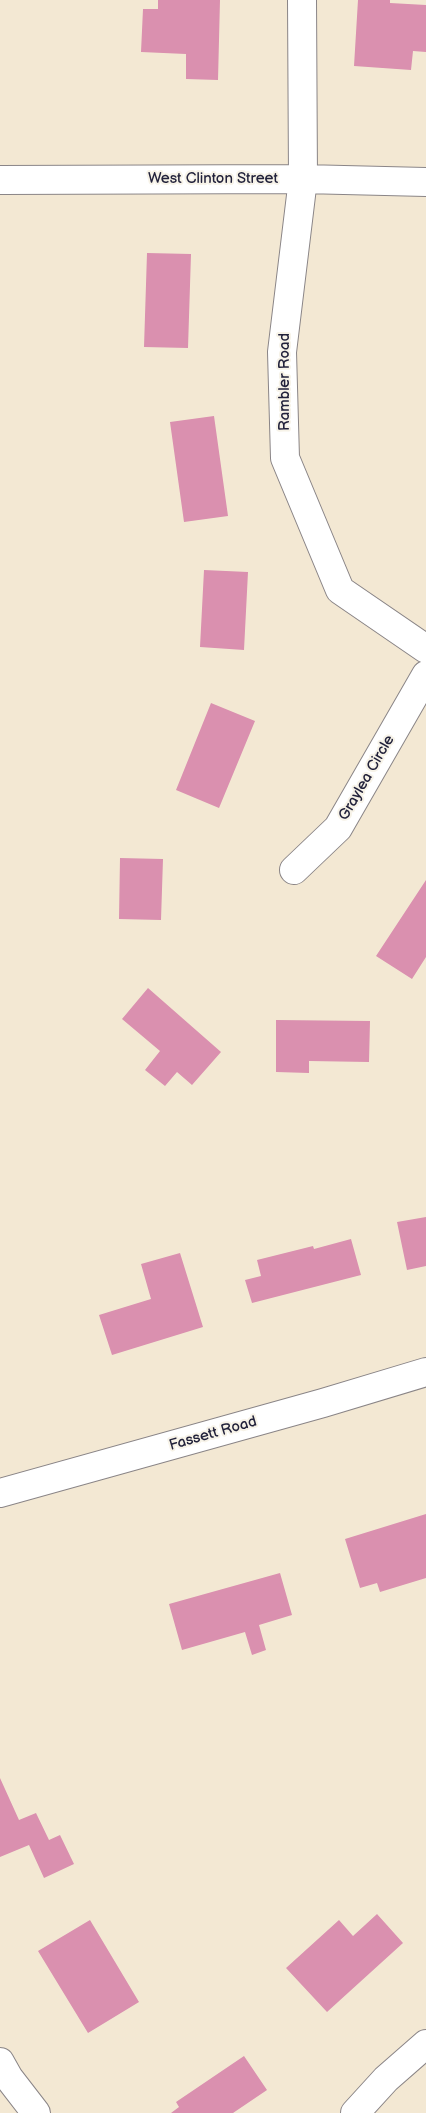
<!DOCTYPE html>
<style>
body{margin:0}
canvas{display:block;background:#f3e8d3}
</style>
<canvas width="426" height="2113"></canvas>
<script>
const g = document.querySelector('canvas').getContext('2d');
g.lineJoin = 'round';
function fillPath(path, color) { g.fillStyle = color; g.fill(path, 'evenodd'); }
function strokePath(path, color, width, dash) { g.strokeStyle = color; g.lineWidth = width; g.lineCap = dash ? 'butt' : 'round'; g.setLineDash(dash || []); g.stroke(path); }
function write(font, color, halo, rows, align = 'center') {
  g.font = font + ' "Balsamiq Sans",sans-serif'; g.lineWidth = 4; g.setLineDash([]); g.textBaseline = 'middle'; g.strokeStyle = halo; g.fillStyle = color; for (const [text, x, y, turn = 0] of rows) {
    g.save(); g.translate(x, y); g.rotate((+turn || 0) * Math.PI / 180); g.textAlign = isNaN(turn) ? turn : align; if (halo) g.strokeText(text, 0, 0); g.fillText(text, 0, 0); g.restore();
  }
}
const building = new Path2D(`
 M158,0H220L218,80L186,79V54L141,52L143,9H158Z
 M358,0H390V3L426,5V52L413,51L411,70L354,66Z
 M147,253L191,254L188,348L144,347Z
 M214,416L228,516L184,522L170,422Z
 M204,570L248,572L244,650L200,647Z
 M211,703L255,721L219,808L176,790Z
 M120,858L163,859L161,920L119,919Z
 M426,880V957L412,979L376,956Z
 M148,988L221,1052L192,1085L177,1072L165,1086L145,1070L160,1051L122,1019Z
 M276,1020L370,1021L369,1062L309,1061V1073L276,1072Z
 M426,1217V1266L407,1270L397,1222Z
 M351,1239L361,1275L252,1303L245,1280L261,1276L257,1260L313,1246L314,1249Z
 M180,1253L203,1327L112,1355L99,1315L151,1299L141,1264Z
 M426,1514V1578L380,1592L377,1583L360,1588L345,1539Z
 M280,1573L292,1615L259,1625L266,1650L252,1655L245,1632L182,1650L169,1604Z
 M0,1778L19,1820L36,1813L49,1840L60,1835L74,1864L44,1878L29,1845L0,1857Z
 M377,1914L403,1943L327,2012L286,1968L339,1920L353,1936Z
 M90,1920L139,2002L88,2033L38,1951Z
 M244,2056L267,2090L233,2113H171L179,2107L176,2102Z`);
const minor = new Path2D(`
 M302,0L303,179L282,352L285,458L340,590L426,649
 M0,180L303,179L426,182
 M294,870L338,828L426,675
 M0,1493L323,1403L426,1372
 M0,2062L9,2078L36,2113
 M355,2113L386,2079L426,2044`);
const streetNames = [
 ["West Clinton Street",213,179],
 ["Rambler Road",285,382,-90],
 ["Graylea Circle",367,778,-60],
 ["Fassett Road",213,1434,-16]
];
fillPath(building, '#da90af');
strokePath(minor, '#8a8587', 30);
strokePath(minor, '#fff', 28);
write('15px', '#22223b', '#f7f3e8', streetNames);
</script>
